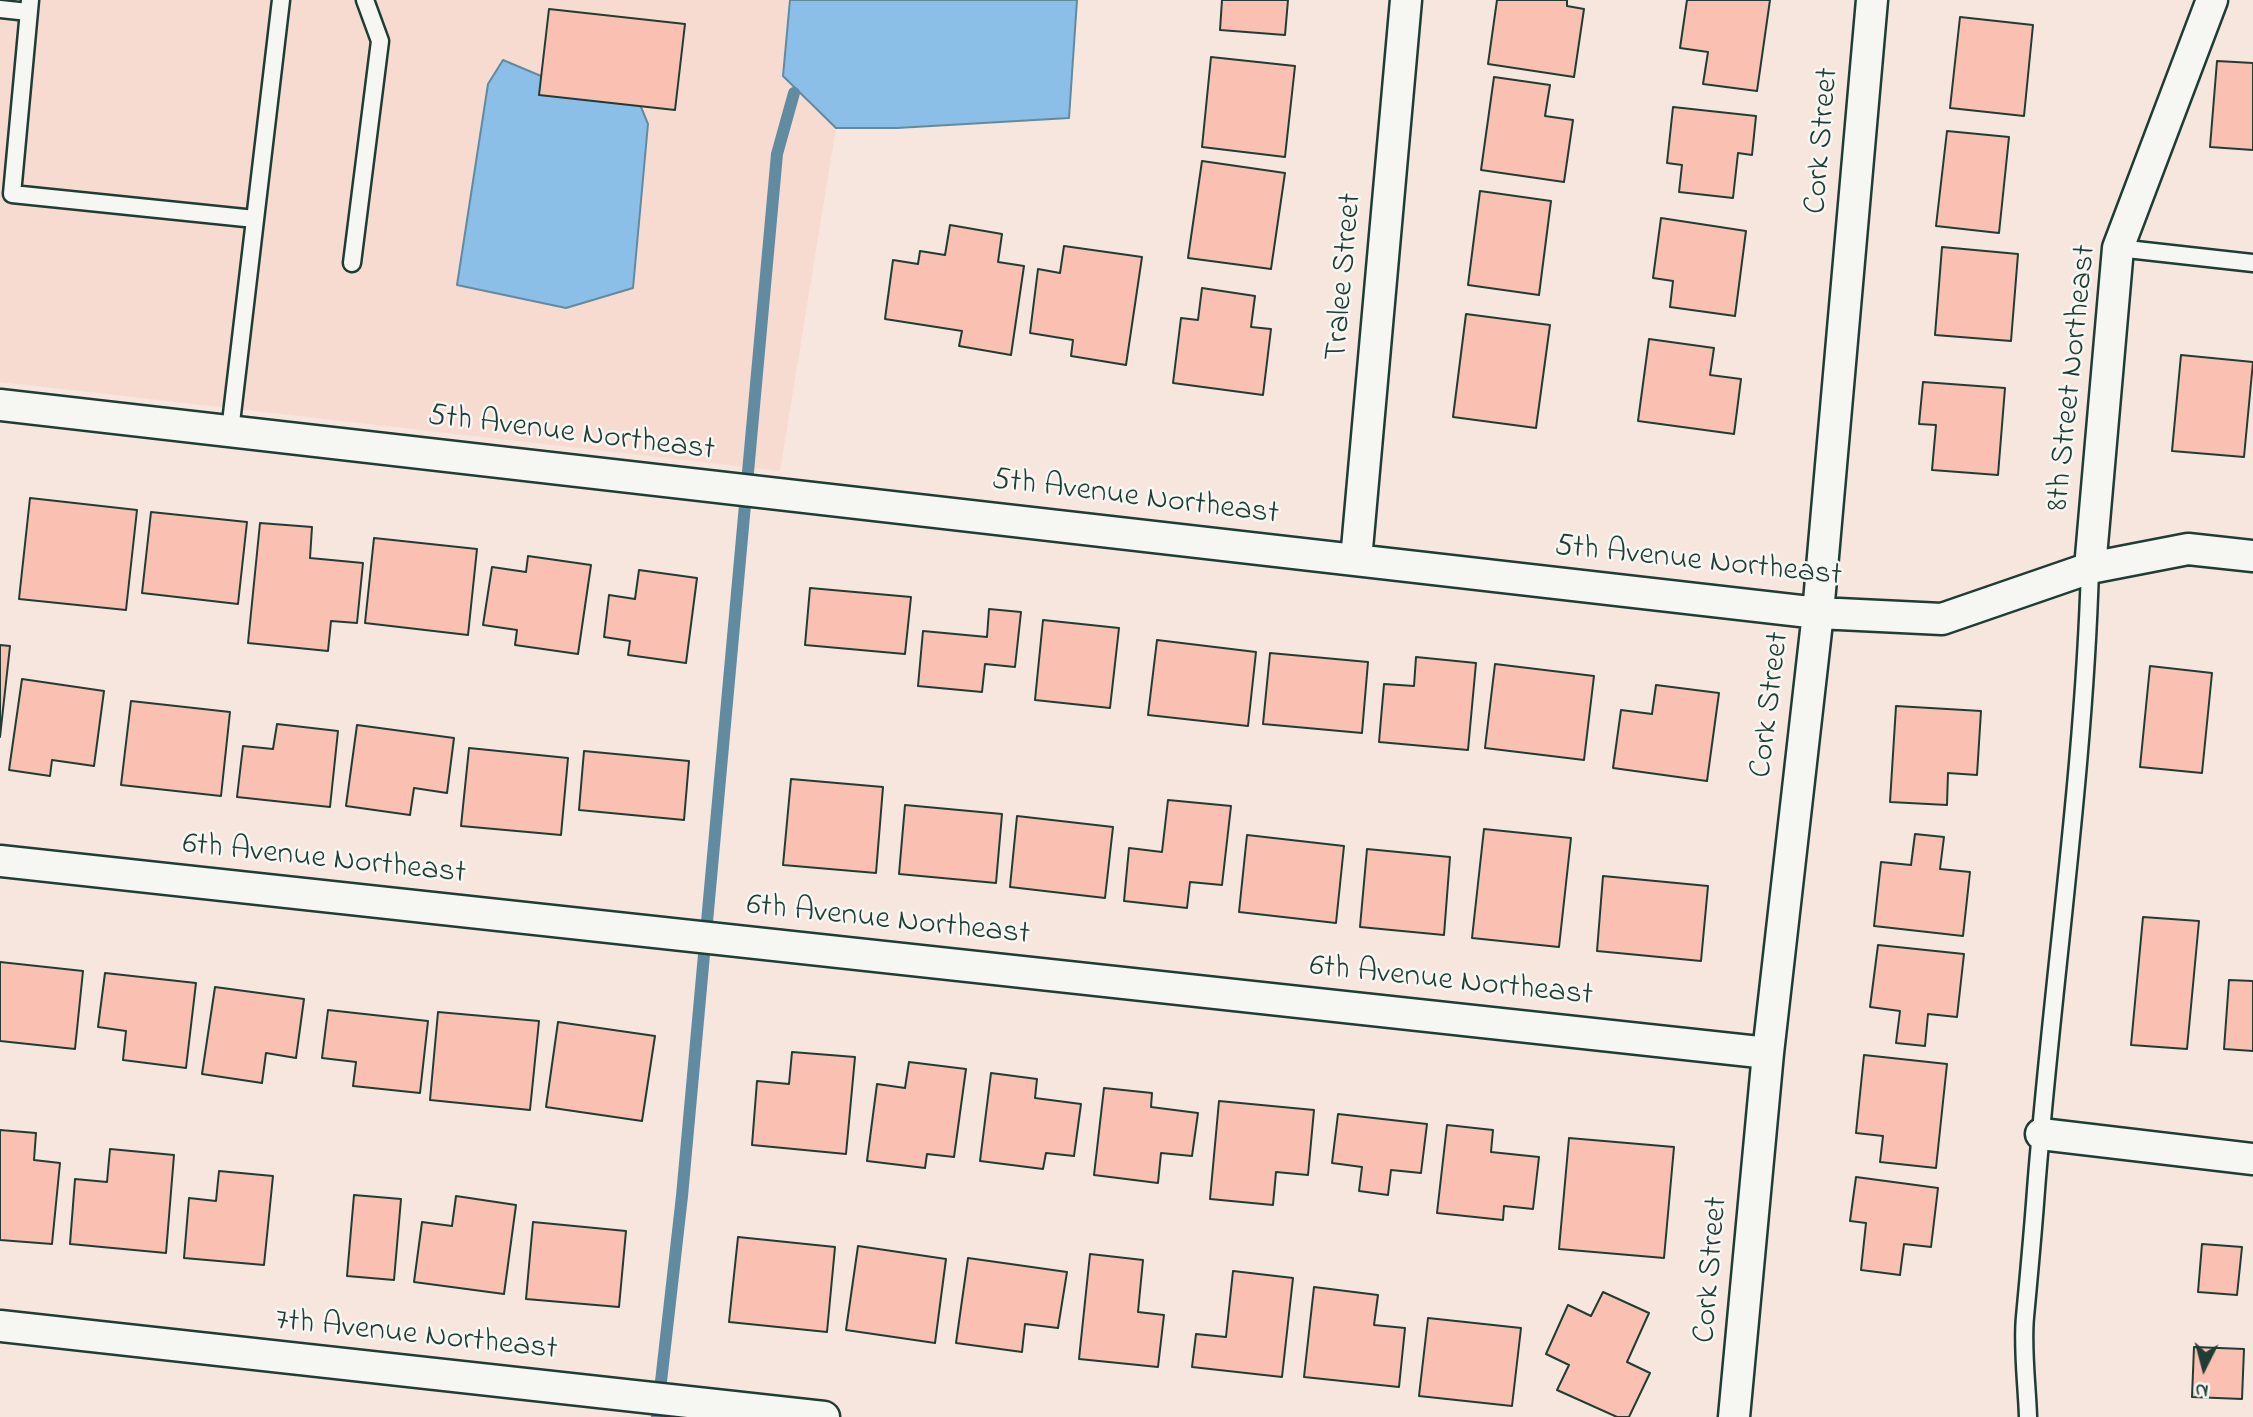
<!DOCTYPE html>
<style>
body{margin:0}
#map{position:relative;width:2253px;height:1417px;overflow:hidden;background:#f7e6de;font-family:"Indie Flower",sans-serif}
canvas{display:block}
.north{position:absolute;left:2169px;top:1333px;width:70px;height:70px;-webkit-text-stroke:5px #f6f6f2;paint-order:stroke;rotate:186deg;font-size:19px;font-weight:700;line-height:28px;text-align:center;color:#1f3d34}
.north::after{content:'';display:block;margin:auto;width:24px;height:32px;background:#1f3d34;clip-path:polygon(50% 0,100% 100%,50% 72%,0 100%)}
</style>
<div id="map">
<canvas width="2253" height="1417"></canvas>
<div class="north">N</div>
</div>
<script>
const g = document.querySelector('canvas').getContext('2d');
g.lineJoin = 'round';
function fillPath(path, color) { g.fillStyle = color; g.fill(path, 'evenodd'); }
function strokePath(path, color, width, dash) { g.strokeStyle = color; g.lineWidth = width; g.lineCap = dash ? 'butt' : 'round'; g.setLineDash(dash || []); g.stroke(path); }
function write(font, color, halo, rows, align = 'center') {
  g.font = font + ' "Indie Flower",sans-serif'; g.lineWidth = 5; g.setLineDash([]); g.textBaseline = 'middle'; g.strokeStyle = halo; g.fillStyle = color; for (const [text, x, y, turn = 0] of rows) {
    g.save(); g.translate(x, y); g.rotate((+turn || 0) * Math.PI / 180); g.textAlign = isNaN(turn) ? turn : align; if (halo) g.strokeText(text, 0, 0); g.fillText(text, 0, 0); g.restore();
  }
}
const built = new Path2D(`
 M0,0H790L783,76L836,128L780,471L0,382ZM503,61L579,92L457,285L488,84Z`);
const water = new Path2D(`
 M790,0H1077L1069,118L897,128H836L783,76Z
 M503,60L579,92L632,85L648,124L633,288L566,308L457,285L488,84Z`);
const stream = new Path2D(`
 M657,1417L682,1196L777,154L794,93`);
const building = new Path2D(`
 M1222,0H1288L1285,35L1220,30Z
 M1497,0H1567V6L1584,9L1574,77L1488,64Z
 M1687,0H1770L1757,91L1703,84L1708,52L1680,48Z
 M549,9L685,24L675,110L539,95Z
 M1960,17L2033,25L2024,116L1950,108Z
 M1211,57L1295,66L1285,157L1202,147Z
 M2217,61L2253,63V150L2210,147Z
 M1494,77L1550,85L1545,116L1573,120L1564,182L1481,170Z
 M1673,107L1756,116L1752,155L1738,153L1733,198L1679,192L1682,165L1667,163Z
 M1947,131L2009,137L1999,233L1936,226Z
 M1202,161L1285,173L1271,269L1188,258Z
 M1480,191L1551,201L1539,295L1468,285Z
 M1661,218L1746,231L1735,316L1670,307L1673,281L1653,278Z
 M950,225L1002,234L998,262L1024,266L1011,355L959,346L962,331L885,319L893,260L918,264L920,251L945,255Z
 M1064,246L1142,257L1126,365L1071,356L1073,340L1030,333L1038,269L1060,273Z
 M1942,247L2018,254L2011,341L1935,335Z
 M1202,288L1255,296L1251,327L1271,329L1263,395L1173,383L1181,318L1198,320Z
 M1466,314L1550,325L1536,428L1453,417Z
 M1649,339L1714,348L1710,375L1741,379L1734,434L1638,421Z
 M2181,355L2253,362L2244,457L2172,451Z
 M1923,382L2005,388L1998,475L1932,470L1936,425L1919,424Z
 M30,498L137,510L126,610L19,599Z
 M151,512L247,522L238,604L142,593Z
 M260,523L312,527L310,558L363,563L357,623L331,621L328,651L248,643Z
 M374,538L477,549L468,635L365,623Z
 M528,556L591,565L578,654L515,645L517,630L483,625L492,567L526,572Z
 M639,570L697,578L686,663L628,655L630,641L604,637L609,595L635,599Z
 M810,588L911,597L905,654L805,645Z
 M989,609L1021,612L1015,667L985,664L982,692L918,686L923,631L987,637Z
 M1043,620L1119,628L1110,708L1035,700Z
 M1157,640L1256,652L1248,726L1148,715Z
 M0,645L10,646L0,737Z
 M1270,653L1368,662L1362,733L1263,724Z
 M1416,657L1476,663L1468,750L1379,742L1384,684L1414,686Z
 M1495,664L1594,676L1584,760L1485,748Z
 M2150,666L2212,673L2202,773L2140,767Z
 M22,679L104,691L94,766L52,760L50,776L9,770Z
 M1656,685L1719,693L1707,781L1613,768L1621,710L1652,714Z
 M131,701L230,712L221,796L121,785Z
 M1896,706L1981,711L1977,775L1948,773L1947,805L1890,802Z
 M277,724L338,731L330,807L237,797L243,746L273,749Z
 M357,725L454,738L447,793L414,788L410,815L346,806Z
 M469,748L568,758L561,835L461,826Z
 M584,751L689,761L684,820L579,810Z
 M791,779L883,787L876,873L783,865Z
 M1168,800L1231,806L1222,885L1190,882L1187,908L1124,901L1129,848L1162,852Z
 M905,805L1002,814L996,883L899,874Z
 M1017,816L1113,827L1105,898L1010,887Z
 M1484,829L1571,838L1559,947L1472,938Z
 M1915,834L1944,837L1940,869L1970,872L1963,936L1874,926L1881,862L1911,865Z
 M1247,835L1344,846L1336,923L1239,912Z
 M1367,849L1450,857L1444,935L1360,927Z
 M1603,876L1708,886L1701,961L1597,951Z
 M2143,917L2199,921L2187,1049L2131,1045Z
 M1878,945L1964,954L1957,1017L1928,1014L1925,1046L1896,1043L1900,1011L1870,1007Z
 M0,962L83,971L75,1049L0,1041Z
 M105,973L196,983L186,1068L123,1060L126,1031L98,1027Z
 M2229,980L2253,981V1051L2224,1049Z
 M215,987L304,999L296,1058L266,1053L262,1083L202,1074Z
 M328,1010L428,1021L420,1093L353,1086L356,1062L322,1058Z
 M438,1012L539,1021L530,1110L430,1100Z
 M558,1022L655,1036L642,1121L546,1107Z
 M792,1052L855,1057L846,1154L752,1145L757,1081L789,1084Z
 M1864,1055L1947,1064L1936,1168L1880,1162L1883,1136L1856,1133Z
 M909,1062L966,1069L954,1157L927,1154L925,1168L867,1161L877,1084L905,1088Z
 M991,1073L1037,1079L1035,1098L1081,1104L1074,1156L1046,1153L1043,1169L980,1161Z
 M1104,1088L1152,1093L1151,1107L1198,1113L1192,1156L1161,1153L1158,1183L1094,1175Z
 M1219,1101L1314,1110L1308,1175L1276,1172L1273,1205L1210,1199Z
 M1338,1114L1427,1124L1421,1173L1391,1170L1388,1195L1359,1191L1362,1167L1332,1163Z
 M1447,1125L1493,1130L1491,1152L1539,1157L1533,1209L1504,1206L1503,1220L1437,1213Z
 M0,1130L36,1133L34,1160L60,1163L52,1244L0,1240Z
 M1569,1138L1674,1147L1664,1258L1559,1249Z
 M110,1149L174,1155L166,1253L70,1244L75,1179L107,1182Z
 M219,1171L273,1176L264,1265L184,1258L189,1198L216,1201Z
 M1856,1177L1938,1188L1931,1247L1904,1244L1900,1275L1861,1270L1866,1223L1850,1221Z
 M354,1195L401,1199L394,1280L347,1276Z
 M456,1196L516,1205L504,1294L414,1282L422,1222L452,1226Z
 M533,1222L626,1231L619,1307L526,1299Z
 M738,1237L835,1247L827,1332L729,1322Z
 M2202,1244L2242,1247L2237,1295L2198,1292Z
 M858,1246L946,1259L935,1343L846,1330Z
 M1090,1254L1143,1260L1138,1312L1164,1315L1158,1367L1079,1359Z
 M968,1258L1067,1272L1058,1328L1025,1324L1022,1352L956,1343Z
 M1233,1271L1293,1278L1282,1377L1192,1367L1196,1334L1226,1337Z
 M1314,1287L1378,1295L1374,1325L1405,1328L1399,1387L1304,1377Z
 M1603,1292L1649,1313L1627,1362L1650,1373L1629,1417H1617L1557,1390L1569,1365L1546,1354L1568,1305L1591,1316Z
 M1428,1318L1521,1328L1512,1406L1419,1396Z
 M2194,1347L2244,1349L2242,1399L2192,1397Z`);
const lane = new Path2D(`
 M30,0L12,194L255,219
 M0,9L28,12
 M2118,248L2253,263
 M352,263L380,41L365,0
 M230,431L281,0
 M2028,1417C2027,1384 2022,1349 2025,1317C2029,1274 2033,1232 2036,1190C2052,983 2084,776 2090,568`);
const street = new Path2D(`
 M0,405L1818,613L1942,619L2090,568L2188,549L2253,556
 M1356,560L1406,0
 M2090,568L2118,248L2212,0
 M0,861L1768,1053
 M2041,1134L2253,1159
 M0,1326L824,1417
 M1734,1417L1768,1053L1818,613L1872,0`);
const streetNames = [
 ["Cork Street",1824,141,-85],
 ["Tralee Street",1346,277,-85],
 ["8th Street Northeast",2074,378,-84],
 ["5th Avenue Northeast",571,435,7],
 ["5th Avenue Northeast",1135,499,7],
 ["5th Avenue Northeast",1698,563,6],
 ["Cork Street",1772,705,-83],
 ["6th Avenue Northeast",324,861,6],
 ["6th Avenue Northeast",888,922,6],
 ["6th Avenue Northeast",1451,983,6],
 ["Cork Street",1713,1270,-85],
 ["7th Avenue Northeast",416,1337,6]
];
fillPath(built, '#f8dbd0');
fillPath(water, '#8bbfe8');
strokePath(water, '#608ba0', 2);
strokePath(stream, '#608ba0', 12);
fillPath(building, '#fac0b1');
strokePath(building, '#1f3d34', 2);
strokePath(lane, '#1f3d34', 21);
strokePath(street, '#1f3d34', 35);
strokePath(lane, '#f6f6f2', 16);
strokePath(street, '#f6f6f2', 30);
write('32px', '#1f3d34', '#f6f6f2', streetNames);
</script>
